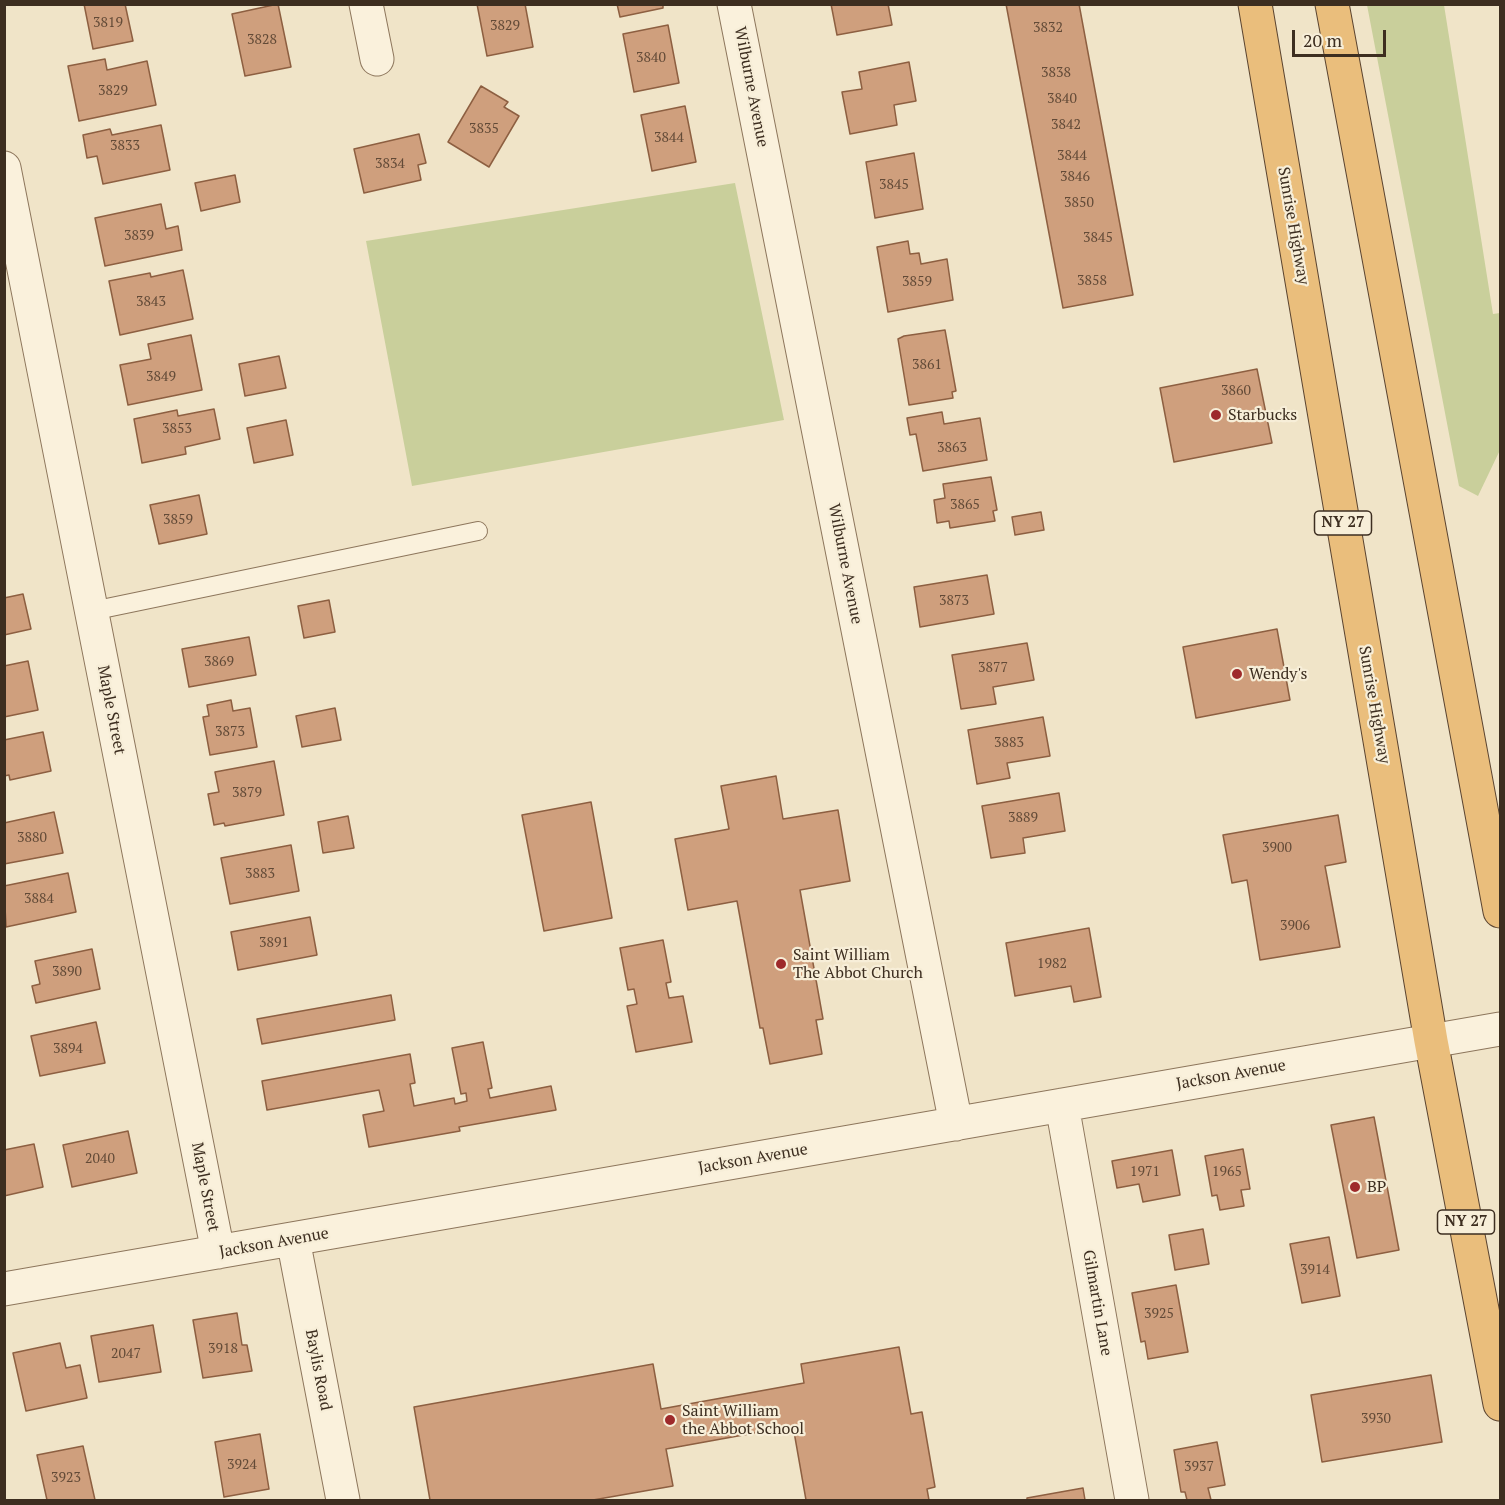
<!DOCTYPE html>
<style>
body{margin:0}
#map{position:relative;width:1505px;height:1505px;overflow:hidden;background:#f0e4c8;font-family:"PT Serif",serif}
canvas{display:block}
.frame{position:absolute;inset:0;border:6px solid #3d2e20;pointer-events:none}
.scale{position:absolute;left:1292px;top:30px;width:94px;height:27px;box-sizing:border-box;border:3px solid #3d2e20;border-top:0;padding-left:8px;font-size:18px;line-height:21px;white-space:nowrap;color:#3d2e20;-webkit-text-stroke:4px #f7eed8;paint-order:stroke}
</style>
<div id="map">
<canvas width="1505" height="1505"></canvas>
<div class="frame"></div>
<div class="scale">20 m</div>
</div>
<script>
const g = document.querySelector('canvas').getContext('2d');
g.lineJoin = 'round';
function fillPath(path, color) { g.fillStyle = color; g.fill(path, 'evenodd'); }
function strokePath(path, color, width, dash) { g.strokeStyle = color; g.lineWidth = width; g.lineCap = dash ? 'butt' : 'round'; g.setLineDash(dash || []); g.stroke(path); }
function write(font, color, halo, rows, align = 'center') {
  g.font = font + ' "PT Serif",serif'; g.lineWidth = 4.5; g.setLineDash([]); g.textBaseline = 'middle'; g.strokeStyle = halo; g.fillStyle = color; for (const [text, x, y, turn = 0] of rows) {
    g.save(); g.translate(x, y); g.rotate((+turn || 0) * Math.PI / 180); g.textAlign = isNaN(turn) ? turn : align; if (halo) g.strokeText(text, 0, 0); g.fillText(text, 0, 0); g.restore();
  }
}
const green = new Path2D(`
 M1367,5H1444L1493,314L1500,313V450L1478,496L1459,486Z
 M735,183L784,420L412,486L366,241Z`);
const building = new Path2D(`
 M84,4H125L133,41L93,49Z
 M278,4L291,67L245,76L232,14Z
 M477,4H525L533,47L487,56Z
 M617,4H663V8L620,17Z
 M831,4H888L892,25L837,35Z
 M1006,4H1079L1133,295L1063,308Z
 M668,25L679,83L634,92L623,34Z
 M105,59L107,70L147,61L156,105L79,121L68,66Z
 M909,62L916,101L894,105L897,125L850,134L842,92L862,89L859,72Z
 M481,86L508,102L504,107L519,116L489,167L448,142Z
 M685,106L696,162L652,171L641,115Z
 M161,125L170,170L103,184L97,156L87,158L83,135L110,129L112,135Z
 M419,134L426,163L418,165L421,180L364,193L354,149Z
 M914,153L923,209L875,218L866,162Z
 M235,175L240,202L201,211L195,183Z
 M161,204L166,229L178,226L182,250L105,266L95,218Z
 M908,241L910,254L919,253L921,264L947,259L953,300L888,312L877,247Z
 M183,270L193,319L120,335L109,281L150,273L151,277Z
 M945,330L956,391L952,392L953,398L909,405L898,339L904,336Z
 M191,335L202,390L128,405L120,365L151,359L148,344Z
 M279,356L286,388L245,396L239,364Z
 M1257,369L1272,443L1174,462L1160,388Z
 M214,409L220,439L185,447L186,454L142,463L134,419L177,410L178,416Z
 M942,412L944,424L980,418L987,460L923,471L916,434L910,435L907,418Z
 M286,420L293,455L254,463L247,428Z
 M991,477L997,510L993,511L995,521L950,528L949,521L937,523L934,500L945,498L943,484Z
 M199,495L207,534L159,544L150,505Z
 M1041,512L1044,530L1015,535L1012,517Z
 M987,575L994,614L920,627L914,587Z
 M23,594L31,629L4,635V598Z
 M329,600L335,632L304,638L298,606Z
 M1277,629L1290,700L1196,718L1183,647Z
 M249,637L256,675L189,687L182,649Z
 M1027,643L1034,680L993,687L996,704L961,709L952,655Z
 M28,661L38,710L4,717V666Z
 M231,700L233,711L250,708L257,747L210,755L203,717L209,716L207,705Z
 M335,708L341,740L302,747L296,716Z
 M1043,717L1050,756L1007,763L1010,778L977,784L968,730Z
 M43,732L51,771L10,780L9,775L4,776V740Z
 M274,761L284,815L225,826L224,823L214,825L208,794L219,792L215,772Z
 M776,776L783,819L838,810L850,881L800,890L823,1019L816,1020L822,1054L770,1064L763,1028H760L737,901L688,910L675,839L729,829L721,786Z
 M1059,793L1065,831L1023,838L1025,853L991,858L982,806Z
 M591,802L612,918L544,931L522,815Z
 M54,812L63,853L4,864V823Z
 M1338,815L1346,862L1325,866L1340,947L1260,960L1247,880L1232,883L1223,835Z
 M348,816L354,848L323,853L318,822Z
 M291,845L299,891L230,904L221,858Z
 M68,873L76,912L6,927L4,886Z
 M310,917L317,955L238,970L231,932Z
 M1089,928L1101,997L1074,1002L1071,986L1015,996L1006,943Z
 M663,940L671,982L666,983L669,998L683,996L692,1042L636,1052L627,1006L637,1004L634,989L628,990L620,948Z
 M92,949L100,989L36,1003L32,986L40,984L35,961Z
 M391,995L395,1020L262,1044L257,1019Z
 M96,1022L105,1063L40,1076L31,1036Z
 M483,1042L492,1088L488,1089L490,1098L551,1086L556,1110L459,1127L460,1131L369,1147L363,1115L384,1111L379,1090L267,1110L262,1081L410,1054L415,1083L410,1084L414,1106L454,1098L455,1104L467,1101L466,1093L461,1094L452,1048Z
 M1374,1117L1399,1250L1357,1258L1331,1125Z
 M128,1131L137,1173L72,1187L63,1145Z
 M34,1144L43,1187L4,1196V1150Z
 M1243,1149L1250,1189L1241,1190L1244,1206L1220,1210L1217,1195L1212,1196L1205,1156Z
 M1172,1150L1180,1195L1143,1202L1139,1184L1117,1188L1112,1161Z
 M1203,1229L1209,1264L1175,1270L1169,1235Z
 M1329,1237L1340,1296L1302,1303L1290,1244Z
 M1176,1285L1188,1352L1148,1359L1145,1341L1141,1342L1132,1293Z
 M237,1313L242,1345H247L252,1371L203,1378L193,1320Z
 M153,1325L161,1372L99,1382L91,1336Z
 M60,1343L66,1368L80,1365L87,1398L26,1411L13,1353Z
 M899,1347L911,1414L922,1412L935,1487L927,1489L929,1500H806L793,1426L666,1449L673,1486L593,1500H430L414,1407L653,1364L661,1409L804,1383L801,1364Z
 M1431,1375L1442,1442L1322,1462L1311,1395Z
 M260,1434L269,1489L224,1497L215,1442Z
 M1217,1442L1225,1485L1208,1488L1211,1500H1187L1185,1492H1181L1174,1450Z
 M83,1446L95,1500H47L37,1455Z
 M1083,1488L1085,1500H1027V1498Z`);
const service = new Path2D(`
 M92,611L478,531`);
const minor = new Path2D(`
 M366,4L377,59
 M734,4L956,1124
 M4,168L218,1252
 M1062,1105L1132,1500
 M293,1239L343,1500
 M4,1289L1500,1029`);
const trunk = new Path2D(`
 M1255,4L1431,1041L1500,1404
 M1332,4L1500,911`);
const markers = [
 [1216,415,6,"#9e2a2b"],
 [1237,674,6,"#9e2a2b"],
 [781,964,6,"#9e2a2b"],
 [1355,1187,6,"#9e2a2b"],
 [670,1420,6,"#9e2a2b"]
];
const numberNames = [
 ["3819",108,23],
 ["3829",505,26],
 ["3832",1048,28],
 ["3828",262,40],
 ["3840",651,58],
 ["3838",1056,73],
 ["3829",113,91],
 ["3840",1062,99],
 ["3842",1066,125],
 ["3835",484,129],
 ["3844",669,138],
 ["3833",125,146],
 ["3844",1072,156],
 ["3834",390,164],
 ["3846",1075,177],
 ["3845",894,185],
 ["3850",1079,203],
 ["3839",139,236],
 ["3845",1098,238],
 ["3858",1092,281],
 ["3859",917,282],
 ["3843",151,302],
 ["3861",927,365],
 ["3849",161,377],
 ["3860",1236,391],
 ["3853",177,429],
 ["3863",952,448],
 ["3865",965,505],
 ["3859",178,520],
 ["3873",954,601],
 ["3869",219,662],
 ["3877",993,668],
 ["3873",230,732],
 ["3883",1009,743],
 ["3879",247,793],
 ["3889",1023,818],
 ["3880",32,838],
 ["3900",1277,848],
 ["3883",260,874],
 ["3884",39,899],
 ["3906",1295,926],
 ["3891",274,943],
 ["1982",1052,964],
 ["3890",67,972],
 ["3894",68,1049],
 ["2040",100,1159],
 ["1971",1145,1172],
 ["1965",1227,1172],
 ["3914",1315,1270],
 ["3925",1159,1314],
 ["3918",223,1349],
 ["2047",126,1354],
 ["3930",1376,1419],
 ["3924",242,1465],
 ["3937",1199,1467],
 ["3923",66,1478]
];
const shields = [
 [1343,523,57],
 [1466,1222,57]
];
const shieldNames = [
 ["NY 27",1343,523],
 ["NY 27",1466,1222]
];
const streetNames = [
 ["Wilburne Avenue",751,87,79],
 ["Sunrise Highway",1293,226,80],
 ["Wilburne Avenue",845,564,79],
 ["Sunrise Highway",1374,705,80],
 ["Maple Street",111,710,79],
 ["Jackson Avenue",1231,1075,-10],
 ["Jackson Avenue",753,1159,-10],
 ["Maple Street",205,1187,79],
 ["Jackson Avenue",274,1243,-10],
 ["Gilmartin Lane",1097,1303,80],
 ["Baylis Road",318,1370,79]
];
const poiNames = [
 ["Starbucks",1228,415],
 ["Wendy's",1249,674],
 ["Saint William",793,955],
 ["The Abbot Church",793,973],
 ["BP",1367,1187],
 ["Saint William",682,1411],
 ["the Abbot School",682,1429]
];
fillPath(green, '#c9cf9b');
fillPath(building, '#cf9f7d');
strokePath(building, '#8d5f41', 1.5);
strokePath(service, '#8d765c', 20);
strokePath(minor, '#8d765c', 35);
strokePath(trunk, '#5b4430', 35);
strokePath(service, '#faf1dc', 18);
strokePath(minor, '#faf1dc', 33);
strokePath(trunk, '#eabe7c', 33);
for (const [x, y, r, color] of markers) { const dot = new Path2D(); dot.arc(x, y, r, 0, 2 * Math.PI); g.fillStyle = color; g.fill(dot); strokePath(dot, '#f7eed8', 2); }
write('14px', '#624a37', null, numberNames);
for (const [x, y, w] of shields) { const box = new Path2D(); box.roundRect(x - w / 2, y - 12, w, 24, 4.5); g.fillStyle = '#f7eed8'; g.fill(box); strokePath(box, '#3d2e20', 1.5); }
write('bold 15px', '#3d2e20', null, shieldNames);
write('16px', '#3d2e20', '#f7eed8', streetNames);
write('16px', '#3d2e20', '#f7eed8', poiNames, 'left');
</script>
